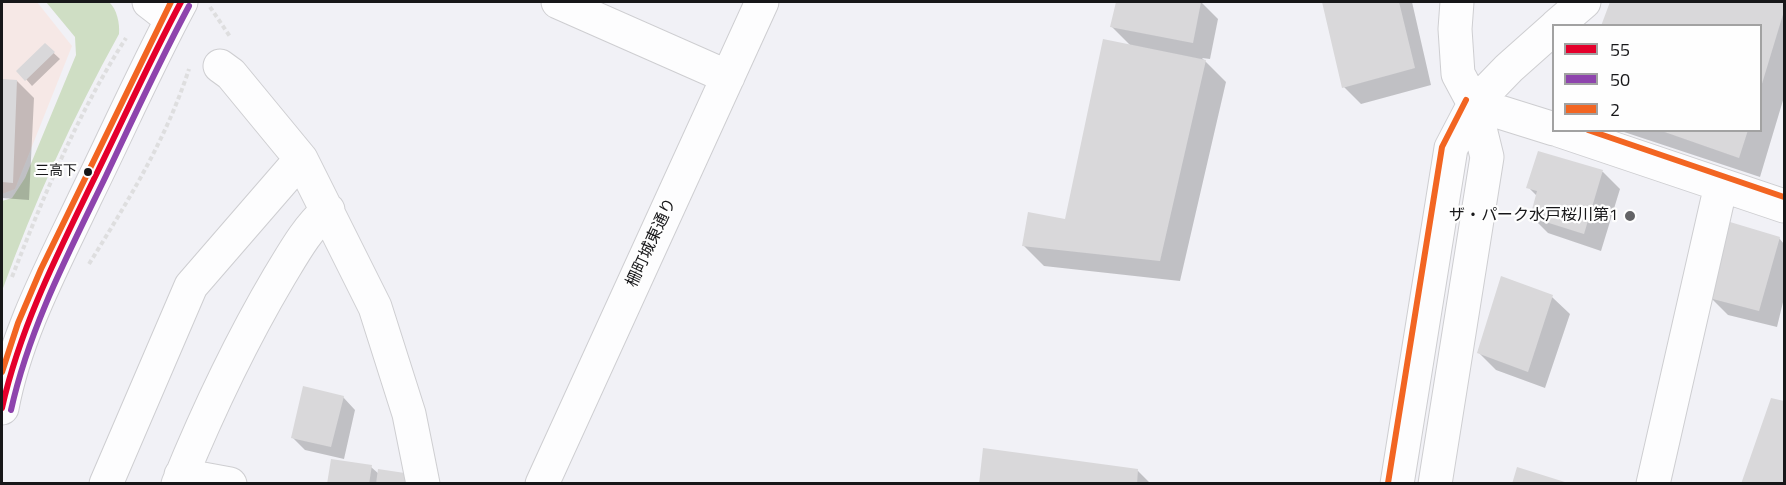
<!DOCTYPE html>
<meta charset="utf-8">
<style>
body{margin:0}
#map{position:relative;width:1786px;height:485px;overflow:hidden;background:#f1f1f6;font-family:"Titillium Web",sans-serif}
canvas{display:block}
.frame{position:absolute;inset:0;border:3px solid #171719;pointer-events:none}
.legend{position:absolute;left:1552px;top:24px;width:210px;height:108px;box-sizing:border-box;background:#fefefe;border:2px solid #a2a2a2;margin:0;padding:8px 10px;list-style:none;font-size:18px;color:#171719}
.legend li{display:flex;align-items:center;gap:12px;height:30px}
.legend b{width:30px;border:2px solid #a2a2a2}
</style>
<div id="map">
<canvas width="1786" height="485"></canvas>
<div class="frame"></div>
<ul class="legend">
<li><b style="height:8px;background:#e4002b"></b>55</li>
<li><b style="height:8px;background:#8e44ad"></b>50</li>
<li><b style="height:8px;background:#f26522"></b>2</li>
</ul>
</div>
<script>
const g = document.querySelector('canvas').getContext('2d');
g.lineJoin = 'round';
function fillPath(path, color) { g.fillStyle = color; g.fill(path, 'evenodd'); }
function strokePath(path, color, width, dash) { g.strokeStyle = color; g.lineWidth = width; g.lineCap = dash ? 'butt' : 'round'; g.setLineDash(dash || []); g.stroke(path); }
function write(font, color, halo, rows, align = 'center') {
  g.font = font + ' "Titillium Web","Noto Sans JP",sans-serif'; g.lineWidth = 4.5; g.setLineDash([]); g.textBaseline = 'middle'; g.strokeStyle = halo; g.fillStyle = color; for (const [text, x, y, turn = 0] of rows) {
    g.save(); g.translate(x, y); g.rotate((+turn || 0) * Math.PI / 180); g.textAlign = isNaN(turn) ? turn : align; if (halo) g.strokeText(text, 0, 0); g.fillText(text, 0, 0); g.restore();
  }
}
const education = new Path2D(`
 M2,2H37L72,46L15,189L2,194Z`);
const green = new Path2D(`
 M46,2H109C117,9 120,24 119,34C73,117 34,202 2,291V201L12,198L25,178L76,55L75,37Z`);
const shadow = new Path2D(`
 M1118,2H1201L1218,19L1210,59L1202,58L1226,82L1180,281L1044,266L1023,245L1066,221L1132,47L1112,27Z
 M1323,2H1412L1431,85L1361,104L1344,87Z
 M1612,2H1784V97L1760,177L1618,130H1760V26H1603Z
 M45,45L60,59L32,86L19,71Z
 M2,80L17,81L34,98L29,200L2,198Z
 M1539,153L1603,172L1620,189L1601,251L1548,233L1531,216L1537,196L1528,187Z
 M1779,238L1784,244V298L1777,327L1728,315L1711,298Z
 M1552,297L1570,314L1545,388L1496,370L1478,352Z
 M343,397L355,410L344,459L305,450L292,437Z
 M1772,400L1784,403V484H1743Z
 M371,467L379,474L424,484H329Z
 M1138,471L1151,484H980Z`);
const building = new Path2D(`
 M1116,2H1201L1193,43L1110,27Z
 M1322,2H1399L1415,68L1342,88Z
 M1610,2H1784V11L1761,87L1760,26H1601Z
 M1103,39L1206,60L1160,261L1022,246L1028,212L1065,219Z
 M45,43L55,52L25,81L16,71Z
 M2,79L17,80L13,183L2,182Z
 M1659,130H1748L1739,158Z
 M1538,151L1603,170L1584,234L1530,217L1537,191L1526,188Z
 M1730,222L1780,237L1759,311L1709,298Z
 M1501,276L1553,295L1528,372L1477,353Z
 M303,386L344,396L331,447L291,438Z
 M1771,398L1784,401V484H1741Z
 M983,448L1138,469L1137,484H979Z
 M331,459L372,465L369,484H327Z
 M1517,467L1568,483V484H1512Z
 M378,469L418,475L419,484H376Z`);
const path = new Path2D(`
 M210,7L231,38
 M89,264C128,201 166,140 189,69
 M12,277C44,195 78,113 126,38`);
const minor = new Path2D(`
 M149,2L171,19
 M558,2L728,77
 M1556,26L1584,2
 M220,66L231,74L301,159L375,307L409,414L423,484
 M1474,104L1554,129
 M1558,130L1784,206
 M181,475L230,484
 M106,484L191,286L301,159
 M178,484C207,413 240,343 279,277C293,254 307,228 328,210
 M542,484L762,2
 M1397,484L1451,148L1474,104L1509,68L1554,28
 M1435,484L1487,157L1474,104L1458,74L1455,29L1457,2
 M1653,484L1721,185`);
const highway = new Path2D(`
 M2,408C16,333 54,264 86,196C118,131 147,65 181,2`);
const bus1 = new Path2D(`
 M2,408C20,327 58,253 94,179C123,120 150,60 181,2`);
const bus2 = new Path2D(`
 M11,410C29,329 67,256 103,182C131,123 158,64 189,6`);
const bus3 = new Path2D(`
 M1588,130L1784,197
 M2,372L18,323L41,269L171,2
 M1388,483L1442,147L1466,100`);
const markers = [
 [88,172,5,"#171719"],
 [1630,216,6,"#636366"]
];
const busNames = [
 ["三高下",77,172]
];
const poiNames = [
 ["ザ・パーク水戸桜川第1",1618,216]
];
const streetNames = [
 ["柵町城東通り",652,243,-65]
];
fillPath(education, '#f6e8e6');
fillPath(green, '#cfdec4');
fillPath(shadow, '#0003');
fillPath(building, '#d9d8da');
strokePath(minor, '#ceced1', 35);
strokePath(highway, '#ceced1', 35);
strokePath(path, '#dededf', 4, [4.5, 3]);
strokePath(minor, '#fdfdfe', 33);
strokePath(highway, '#fdfdfe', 33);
strokePath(bus1, '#e4002b', 6);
strokePath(bus2, '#8e44ad', 6);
strokePath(bus3, '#f26522', 6);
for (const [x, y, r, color] of markers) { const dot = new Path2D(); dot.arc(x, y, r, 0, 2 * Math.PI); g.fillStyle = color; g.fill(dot); strokePath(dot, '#fefefe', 2); }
write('14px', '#171719', '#fefefe', busNames, 'right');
write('16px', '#171719', '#fefefe', poiNames, 'right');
write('16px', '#171719', '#fefefe', streetNames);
</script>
